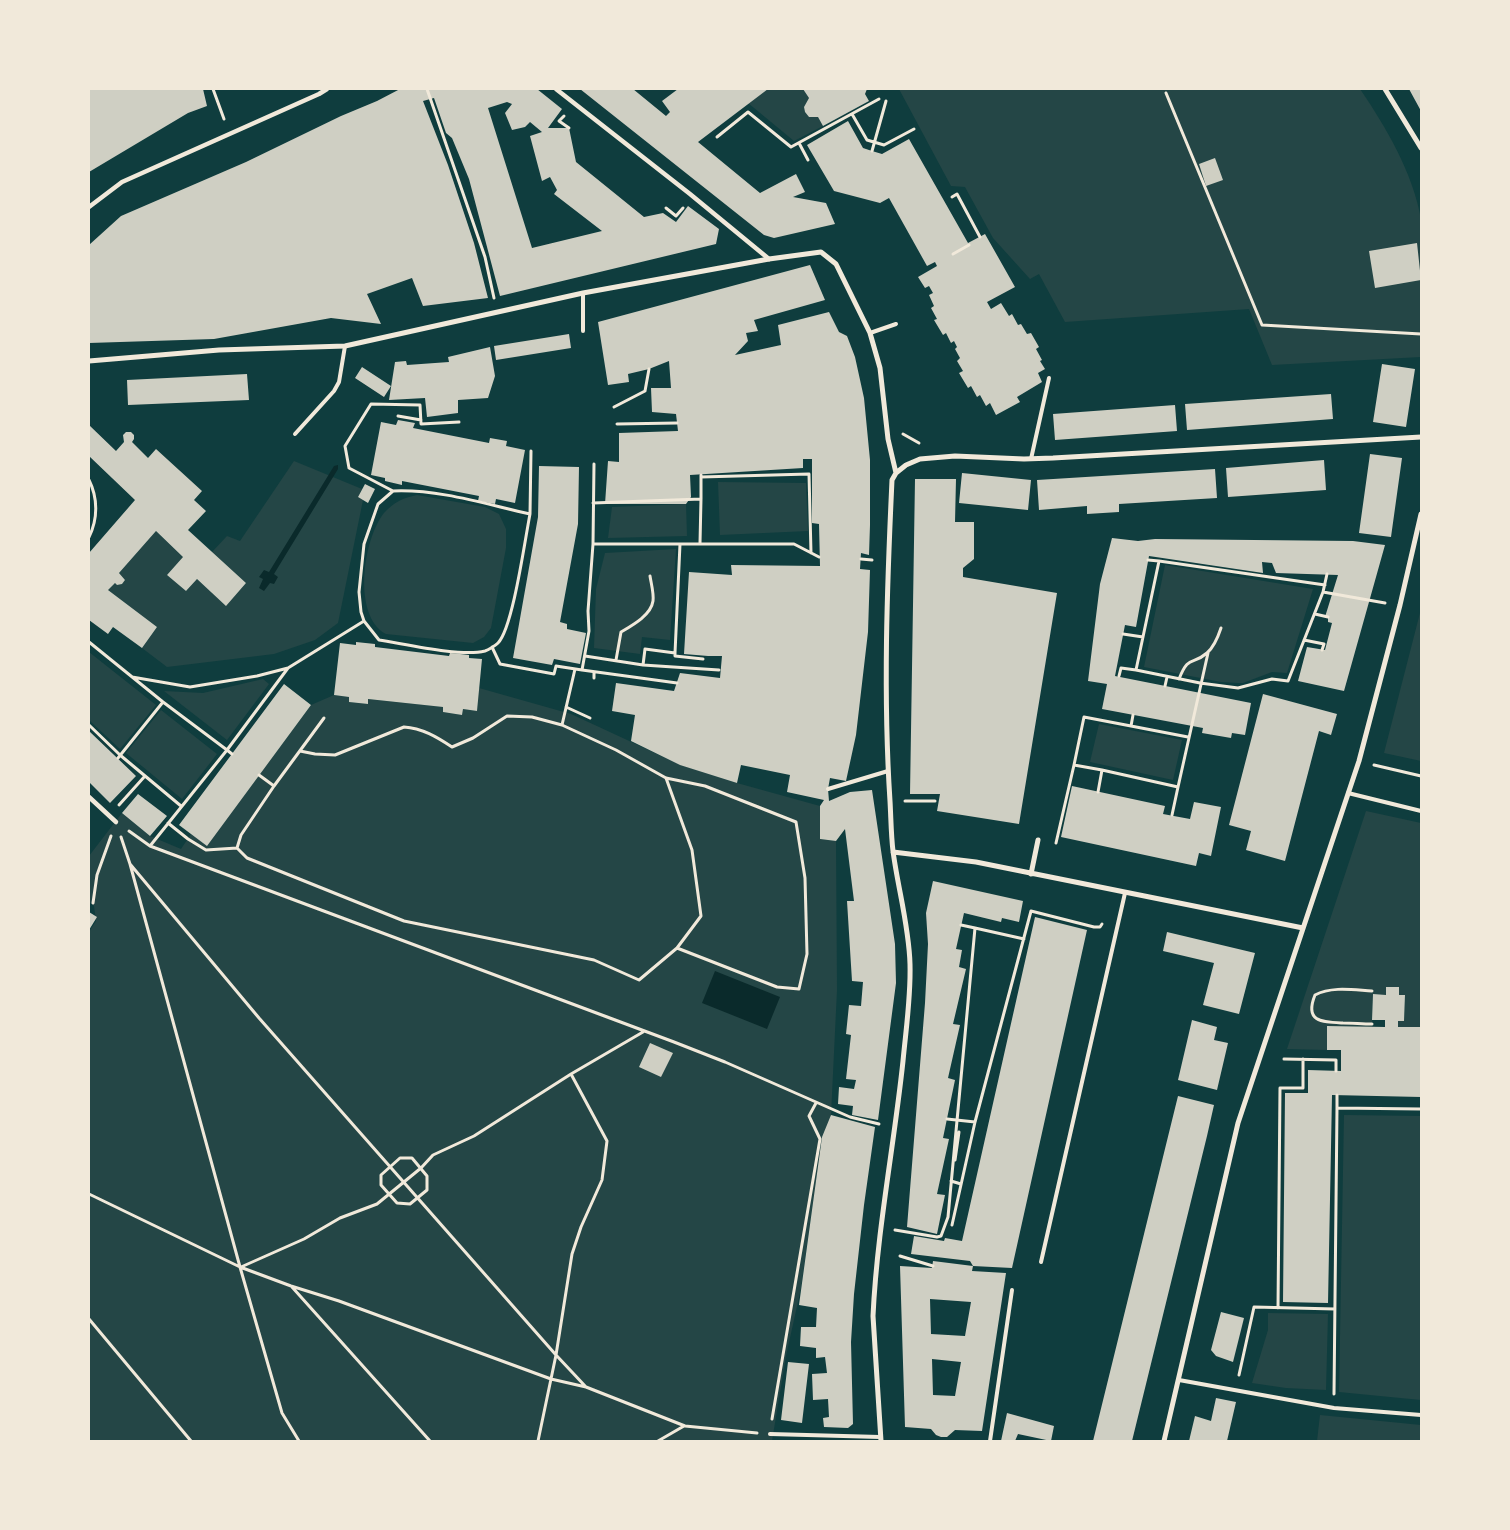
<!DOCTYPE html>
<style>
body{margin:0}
#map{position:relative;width:1510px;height:1530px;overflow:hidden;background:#0f3d3e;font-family:Cabin,sans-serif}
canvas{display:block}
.frame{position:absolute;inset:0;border:90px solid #f1e9da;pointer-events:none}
</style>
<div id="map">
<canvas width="1510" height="1530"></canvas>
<div class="frame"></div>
</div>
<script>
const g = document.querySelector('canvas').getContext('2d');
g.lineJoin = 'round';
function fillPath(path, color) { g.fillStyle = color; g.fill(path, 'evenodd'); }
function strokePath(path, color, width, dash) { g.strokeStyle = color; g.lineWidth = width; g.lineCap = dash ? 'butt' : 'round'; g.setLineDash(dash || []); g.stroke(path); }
const green = new Path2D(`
 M768,89H803L809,98L804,107L805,112L809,117H818L823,126L794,141L748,103Z
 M899,89H1360C1386,127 1413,173 1421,219V357L1272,365L1249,309L1065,322L1039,274L1030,279L993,238L965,187L951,186Z
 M294,461L362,489L358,497L363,500L338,623L315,640L274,654L167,667L142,648L157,627L108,590L115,583L117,585L122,584L125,580L119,573L156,531L183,557L167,575L186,591L197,579L226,605L246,583L212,552L227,536L240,541Z
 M718,482L806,483L808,531L720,535Z
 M417,495L485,507L499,514L506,529V548L491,628L484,637L473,643L386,634C352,616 363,539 384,513C394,502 403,498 417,495Z
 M686,504L687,536L608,538L612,507Z
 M676,549L670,640L642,637L640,654L594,648L596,589L605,553Z
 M1165,565L1313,589L1287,673L1272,672L1243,683H1238L1221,682L1144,667Z
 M1421,609V761L1384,753Z
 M89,652L156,705L120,749L89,720Z
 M263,679L269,684L227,740L164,691L203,693Z
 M479,688L571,714L681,765L737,783L820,806V839L836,841L837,990L831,1115L822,1137L801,1288L786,1356L772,1441H89V932L96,921L94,906L89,902V856L122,813L150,836L181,849L191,834L207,845L311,705L334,695L349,697V702L367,704L368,699L443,707V712L462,715L463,709L477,711Z
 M161,710L217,754L182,799L126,753Z
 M1099,724L1182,740L1173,780L1090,762Z
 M1366,811L1421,823V1027H1398V1021H1404L1405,995H1399V987H1387L1386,995H1373L1372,1027L1327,1026V1050L1287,1049Z
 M1344,1115L1421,1116V1400L1339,1392Z
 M1268,1313L1328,1314L1326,1390L1286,1388L1252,1383L1268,1330Z
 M1320,1415L1421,1425V1441H1317Z`);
const water = new Path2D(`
 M338,465V469L274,574L278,577L274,584L270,583L264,591L259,588L263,579L259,577L264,570L269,572L334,466Z
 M715,971L780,997L767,1029L702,1003Z`);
const building = new Path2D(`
 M89,89H203L207,106L188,113L89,172Z
 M400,89H537L562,109L548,128H569L576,162L644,217L663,213L676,222L688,206L719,229L716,244L500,296L469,179L452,138L446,133L434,98L423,101L448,165L474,243L488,298L423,306L412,278L367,294L381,324L331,318L214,339L89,343V245L121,216L246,162L341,116L377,101ZM507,102L512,104L505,113L512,130L525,127L530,122L542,132L530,136L542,181L550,177L557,190L554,194L602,231L532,248L488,108Z
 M580,89H633L666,116L670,112L662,101L678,89H768L698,142L760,193L796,174L805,192L793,197L826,203L835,224L774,238L764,235Z
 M803,89H867L865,94L869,101L823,126L818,117H809L805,112L804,107L809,98Z
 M1409,89H1421V111Z
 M848,121L863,148L872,151L882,154L909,139L968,243L985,234L1015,287L987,302L991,309L1001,303L1009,316L1012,314L1018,325L1021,324L1027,334L1031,333L1039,347L1036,349L1042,360L1040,361L1045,369L1038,373L1042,382L1017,397L1020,402L996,415L990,403L986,406L980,395L977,397L971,386L968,388L959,373L963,371L957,361L960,358L955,349L957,347L954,341L951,343L946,333L943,335L934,320L937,319L931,308L934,306L929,295L933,293L929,286L925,288L918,277L937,266L935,262L927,266L889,198L880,203L834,191L807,145Z
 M1215,158L1223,180L1206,186L1199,164Z
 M1417,243L1421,280L1375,288L1369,251Z
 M810,265L825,300L754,320L758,331L746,333L748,341L735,355L781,345L778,325L829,312L839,332L847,336L855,357L864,398L870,460V525L869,555L861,553L860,569L870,570L868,632L856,735L846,781L830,778L828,789L829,801L850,792L872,790L895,944L896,983L878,1120L852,1115L853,1106L838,1104L839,1087L854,1089L856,1080L846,1079L851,1035L846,1034L849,1005L861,1006L863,982L852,981L847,901H854L845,829L836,841L820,839V806L824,800L787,792L790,775L741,765L737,783L680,765L631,741L635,715L612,711L616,683L674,691L680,673L720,678L722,656H708L684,654L689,572L732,575L731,565L820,566L819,524L812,523V459H803V468L690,475L691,497L686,504H605L608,461L619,462V433L678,431L676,414L652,412L651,388H671L669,361L649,369L628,374L629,382L608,385L598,322Z
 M569,334L571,348L496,360L494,346Z
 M490,347L495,376L488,398L458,400V413L427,417L425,398L389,400L395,362L406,361L407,365L449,362L448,357Z
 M1382,364L1415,369L1406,427L1373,422Z
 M362,367L391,386L384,397L355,378Z
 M247,374L249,400L128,405L127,380Z
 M1331,394L1333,419L1187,430L1185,404Z
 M1175,405L1177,431L1055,440L1053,414Z
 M398,420L415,423L413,428L489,443L490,438L507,441L506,446L525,450L515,503L496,499L495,504L478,501L479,496L402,481V485L385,481V478L371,475L381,422L396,425Z
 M89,425L116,451L124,442L123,435L126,432H131L134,435V439L132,442L148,458L156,449L202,491L194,500L206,511L188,530L246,583L226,606L197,579L186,591L167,575L183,557L156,531L119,573L125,580L122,584L117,585L115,583L108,590L157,627L142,648L113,627L108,634L89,620V553L135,500L89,456Z
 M1370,454L1402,458L1391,537L1359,533Z
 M1324,460L1326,490L1228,497L1226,468Z
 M539,466L579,467L578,524L560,622L567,624V629L586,633L580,664L554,659L552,665L513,658L538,517Z
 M1215,469L1217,498L1119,504V512L1087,514V506L1039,510L1037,480Z
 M962,473L1031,480L1028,510L959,503Z
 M915,479H956L955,522H974V559L963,568V577L1057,593L1019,824L937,811L940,794H910Z
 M365,484L375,489L368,503L358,497Z
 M1112,538L1138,541L1155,539L1353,541L1385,545L1344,691L1298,681L1307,647L1325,650L1332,623L1328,622V617H1325L1338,575L1276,573L1272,563L1262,562L1263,573L1149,556L1136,627L1125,625L1115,676L1251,703L1245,735L1232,733L1231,738L1202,733L1203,728L1102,709L1107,684L1088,681L1100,584Z
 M356,642L375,644V647L449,656L450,653L460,654L469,655V658L482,659L477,711L463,709L462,715L443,712V707L368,699V704L349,702V697L334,695L340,643L356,645Z
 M284,684L311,705L207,846L179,825Z
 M1263,694L1337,714L1331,735L1319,731L1285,861L1246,850L1251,831L1229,825Z
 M89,731L136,776L110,803L89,782Z
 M1072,786L1165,806L1163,814L1190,819L1194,802L1221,807L1211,856L1199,853L1196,866L1061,837Z
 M138,794L167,816L150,836L122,813Z
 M933,881L1023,901L1019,922L1002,918L1001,922L964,913L956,949L962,950L959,967L966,969L953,1024L960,1025L948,1078L955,1080L943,1138L949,1139L937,1194L945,1195L937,1234L907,1227L925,1003L928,944L926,913Z
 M89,912L97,917L89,930Z
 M1035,917L1087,930L1012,1268L973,1266L972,1271L1006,1273L982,1431L955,1430L947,1437H941L936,1435L931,1429L905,1427L900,1266L932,1268L933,1261L973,1266L970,1261L911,1254L914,1236L944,1241L945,1238L962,1241ZM930,1299L971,1302L965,1336L931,1334ZM932,1359L961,1362L955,1396L933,1395Z
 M1167,932L1255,953L1239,1014L1203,1005L1214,963L1163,951Z
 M1386,987H1399V995H1405L1404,1021H1398V1027H1421V1097L1332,1095L1328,1303L1283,1302L1285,1093H1308V1070L1341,1071V1050H1327V1026L1385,1027V1020H1372L1373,994L1386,995Z
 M1192,1020L1217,1027L1214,1040L1228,1043L1217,1090L1178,1080Z
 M650,1043L673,1053L661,1077L639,1067Z
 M1178,1096L1214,1105L1207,1136L1132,1441H1093Z
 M831,1115L875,1127L864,1205L854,1294L851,1342L853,1424L848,1428L824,1427L823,1418L829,1417L828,1399L813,1400L812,1374L827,1373L825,1357L816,1358V1348L800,1346L801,1327H816L817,1308L799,1305L822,1137Z
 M1221,1312L1244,1318L1233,1362L1216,1356L1211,1350Z
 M788,1362L809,1364L802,1423L781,1420Z
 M1216,1398L1236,1402L1227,1441H1189L1195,1416L1211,1421Z
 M1007,1413L1054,1426L1051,1441L1018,1434L1015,1441H1001Z`);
const path = new Path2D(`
 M213,89L224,119
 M427,89L485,257L494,298
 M1166,93L1262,325L1421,334
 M852,114L867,140L884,145L914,129
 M564,116L559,121L569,128
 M717,137L748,112L791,147L879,99
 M799,143L808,160
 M872,151L886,101
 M952,197L957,194L980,237
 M666,208L676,216L683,208
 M953,254L969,245
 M614,407L645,391L649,369
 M398,416L421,420
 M617,424L677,423
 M903,434L919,443
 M701,477L809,474L811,553
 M89,480C98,498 98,519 89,537
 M393,491C439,489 485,504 530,514C525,539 513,628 498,643C495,646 488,650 485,651C460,657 405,644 379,640L364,621L361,612L359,592L364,544L378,504Z
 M393,491L349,468L345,446L371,404L420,405L421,424L459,422
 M593,503L701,499V475
 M530,514L531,451
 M700,543L701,499
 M593,544H794L819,557
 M861,559L872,560
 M1148,560L1159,561
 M1327,574L1323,592L1385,603
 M1323,592L1288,681L1272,679L1238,688L1200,683L1136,670L1159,561L1325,585
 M1315,614L1328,617
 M1123,634L1143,637
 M1304,640L1324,644L1322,650
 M89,642L163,702L227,750L288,668
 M492,647L500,664L554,674L556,666L582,670L589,631L588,611L593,544L594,464
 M675,653L680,544
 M585,656L643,665L719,670
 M616,660L621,632C633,625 651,615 653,601C654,593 651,583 650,576
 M643,665L645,649L675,653V656L703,659
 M575,669L562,725L616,750L666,778L705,786L796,822L805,878L807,954L799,989L777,987L677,948
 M582,670L677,683
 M1119,676L1121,668L1136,670
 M132,677L190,687L257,676L288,668L364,621
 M594,678V673
 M1179,679C1189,654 1192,666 1207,653C1214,647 1218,637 1221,628
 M1165,686L1167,677
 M566,707L590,718
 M1133,715L1131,726L1188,737
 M89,725L120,755L181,806
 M300,751L315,754L335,755L404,727C422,728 437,737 452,747L473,738L507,716L532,717L562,725
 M118,758L163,702
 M1074,765L1084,717L1131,726
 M1374,765L1421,776
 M259,775L274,786L324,718
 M274,786L241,835L237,848L247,858L404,921L594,960L639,980L677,948L701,916L692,850L666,778
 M1098,792L1102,770L1178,787L1208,653
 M905,801H935
 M119,805L145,776
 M1172,815L1178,787
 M168,823L188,839L206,850L237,848
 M129,831L150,846L674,1042L725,1062L850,1117L879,1124
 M121,837L130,864L240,1267L282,1413L299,1441
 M1056,843L1074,765L1102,770
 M150,846L227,750L232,754
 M130,864L259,1018L556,1355L586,1387
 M93,903L97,875L111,836
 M961,925L975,928
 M1372,1024C1362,1024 1353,1023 1343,1023C1322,1022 1304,1022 1315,995C1332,986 1354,990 1372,991
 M1284,1059L1336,1060V1071
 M1337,1095V1108
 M947,1119L975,1122
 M400,1158H412L427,1176V1190L410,1204L397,1203L381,1185V1175Z
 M955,1160L959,1132
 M951,1181L961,1184
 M89,1194L240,1267L291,1286L339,1301L551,1379L586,1387L685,1426L757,1433
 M952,1225L975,1122L1031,911L1094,927H1100L1102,924
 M895,1230L937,1237L941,1236L948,1217L975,928L1024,939
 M900,1256L933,1266
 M241,1267L304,1239L340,1218L377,1204L421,1168L433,1155L474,1136L571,1074L643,1032
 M292,1287L430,1441
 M1278,1308L1280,1088H1303V1059
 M89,1319L191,1441
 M1239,1375L1254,1307L1335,1309
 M1334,1394L1337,1108L1421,1109
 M772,1419L820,1139L809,1116L816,1103
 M538,1441L556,1355L572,1254L581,1227L602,1180L607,1141L571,1074
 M658,1441L684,1426`);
const service = new Path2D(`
 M583,293V331
 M870,333L896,324
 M295,434L334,391L339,382L345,346
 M1031,459L1049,378
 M828,789L888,771
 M1348,793L1421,811
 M1041,1262L1125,893
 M1179,1380L1334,1408L1421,1415
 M770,1434L880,1437
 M990,1441L1012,1290`);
const pedestrian = new Path2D(`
 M556,89L690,194L769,259
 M89,207L122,182L319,94L327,89
 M89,797L116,822`);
const minor = new Path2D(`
 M1385,89L1421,148
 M89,361L219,350L345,346L583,293L769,259L821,252L836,264L870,333L880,368L888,439L896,473L892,480C887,587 883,694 890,801C891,818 891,835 893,851C898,889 909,926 910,964C911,996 906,1029 903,1061C894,1146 877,1231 873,1316L881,1441
 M896,473L906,465L920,459L955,456L1024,459L1053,458L1421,437
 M893,852L976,862L1303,928
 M1031,874L1038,840
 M1164,1441L1238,1123L1359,761L1400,605L1421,514`);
fillPath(green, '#244646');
fillPath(water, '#0a2a2b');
fillPath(building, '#cfcfc3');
strokePath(path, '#f1e9da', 3);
strokePath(service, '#f1e9da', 4);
strokePath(pedestrian, '#f1e9da', 4.5);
strokePath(minor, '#f1e9da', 5);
</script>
